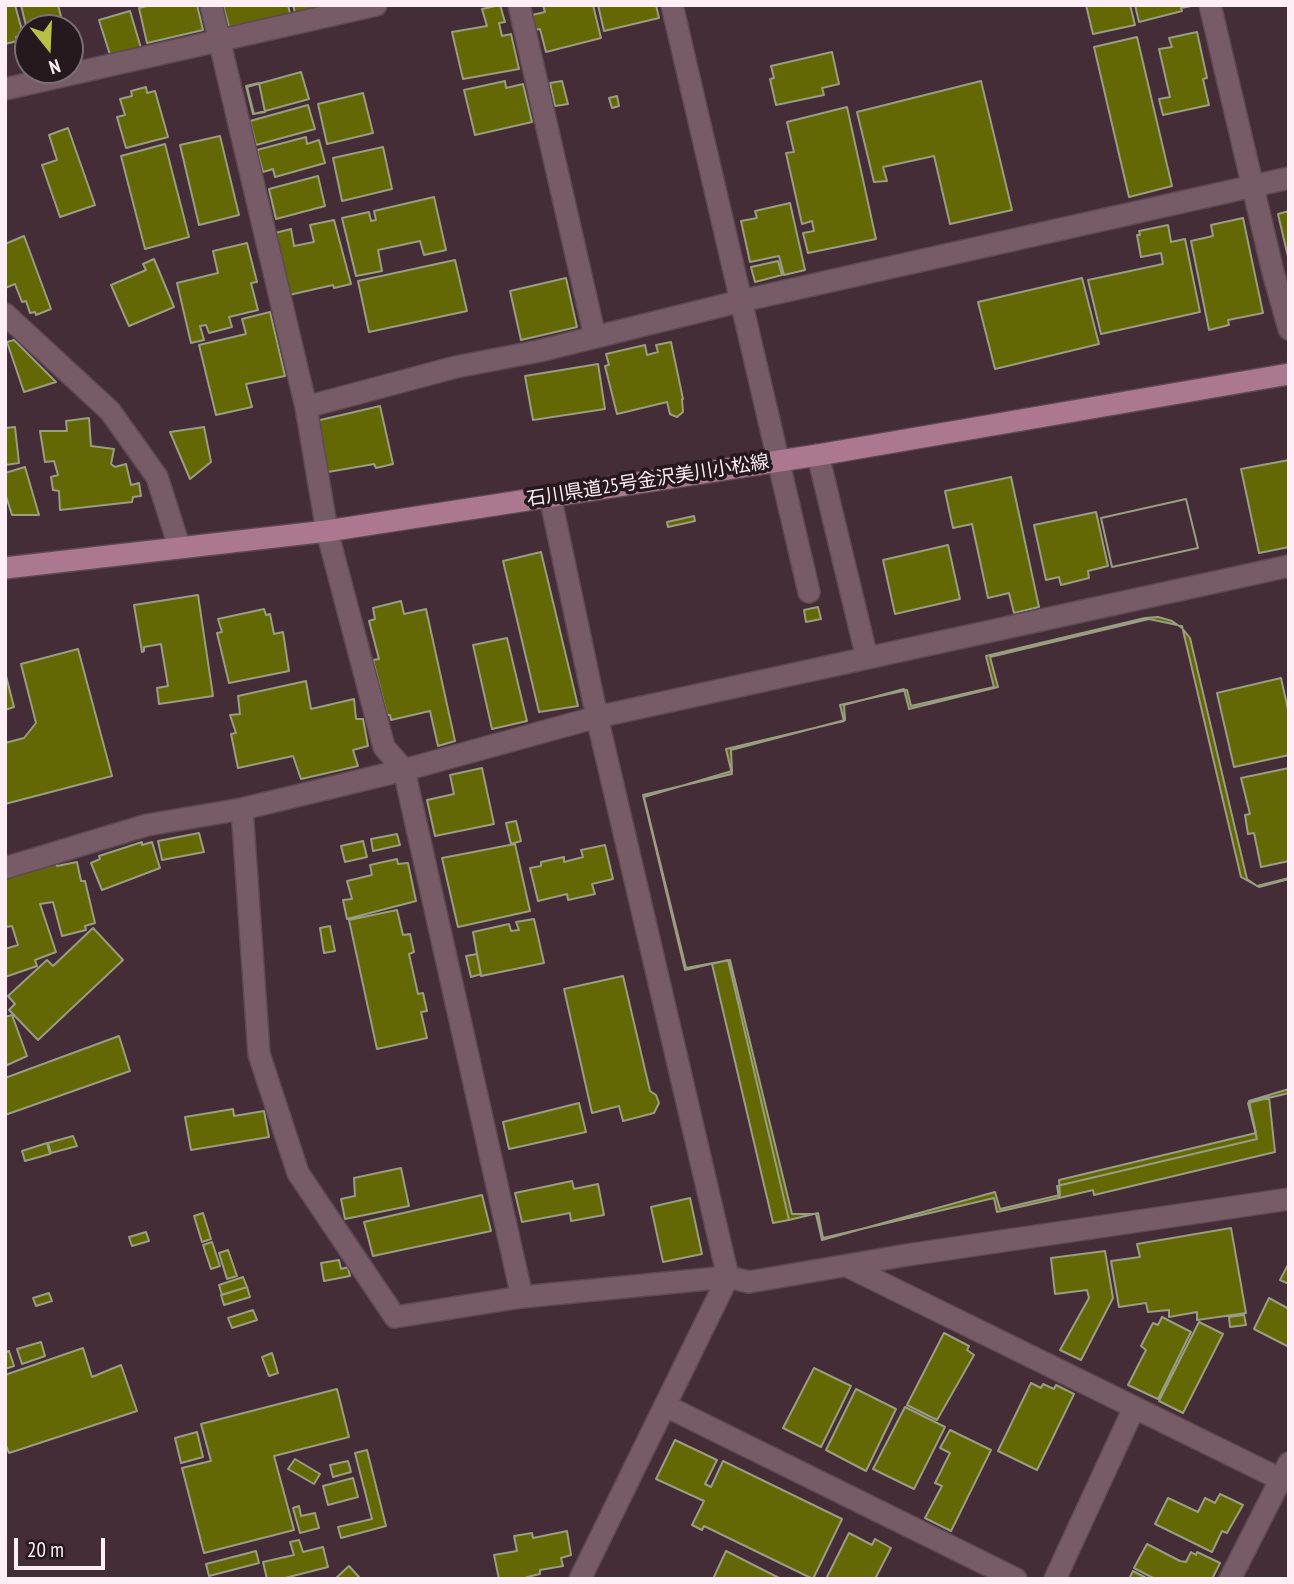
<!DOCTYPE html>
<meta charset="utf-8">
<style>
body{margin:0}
#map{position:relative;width:1294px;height:1584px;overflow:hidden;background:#452d38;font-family:"PT Sans Narrow",sans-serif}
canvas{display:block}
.frame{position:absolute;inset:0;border:7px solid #feeef5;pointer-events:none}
.north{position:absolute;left:14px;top:14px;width:70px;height:70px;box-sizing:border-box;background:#25191e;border:2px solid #7c6e74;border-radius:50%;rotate:162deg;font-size:19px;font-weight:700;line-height:28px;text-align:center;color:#feeef5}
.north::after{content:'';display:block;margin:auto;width:24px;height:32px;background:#b9c046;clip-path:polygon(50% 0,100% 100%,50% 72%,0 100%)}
.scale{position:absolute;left:14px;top:1538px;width:91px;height:32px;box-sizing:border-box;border:4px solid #feeef5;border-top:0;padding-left:9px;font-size:21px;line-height:24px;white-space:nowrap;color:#feeef5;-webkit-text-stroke:5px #25191e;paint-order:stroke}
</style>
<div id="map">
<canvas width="1294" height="1584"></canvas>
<div class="frame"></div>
<div class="north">N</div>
<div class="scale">20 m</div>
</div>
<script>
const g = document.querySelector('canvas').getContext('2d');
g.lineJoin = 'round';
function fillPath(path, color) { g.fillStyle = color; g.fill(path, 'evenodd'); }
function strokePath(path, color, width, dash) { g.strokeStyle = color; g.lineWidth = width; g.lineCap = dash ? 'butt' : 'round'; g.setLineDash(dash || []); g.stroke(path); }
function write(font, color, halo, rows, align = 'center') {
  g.font = font + ' "PT Sans Narrow","Noto Sans JP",sans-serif'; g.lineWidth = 7; g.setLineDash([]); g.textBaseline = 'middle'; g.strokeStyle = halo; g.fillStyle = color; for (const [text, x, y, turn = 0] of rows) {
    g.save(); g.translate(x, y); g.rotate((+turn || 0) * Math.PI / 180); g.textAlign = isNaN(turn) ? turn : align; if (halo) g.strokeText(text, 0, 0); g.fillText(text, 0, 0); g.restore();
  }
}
const building = new Path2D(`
 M5,5H15L23,34L16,37L17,41L5,44Z
 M21,5H58L64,28H28V34Z
 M151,5H197L203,30L147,43L139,8Z
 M223,5H288L291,18L231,34Z
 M293,5H332L296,17Z
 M500,5L505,22L499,23L502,36L511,34L519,69L463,79L452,32L487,26L482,9Z
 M543,5H593L601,38L546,52L540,29L535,30L532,15L545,12Z
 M598,5H656L659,18L604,31Z
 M1086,5H1130L1135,25L1093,34Z
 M1135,5H1191V6L1181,8L1182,11L1139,22Z
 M130,11L141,48L111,58L99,20Z
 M1197,32L1207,78L1203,79L1209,105L1163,115L1159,99L1170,97L1159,49L1172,47L1169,38Z
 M1137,37L1172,186L1129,197L1094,47Z
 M832,52L839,84L822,88L824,95L776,105L770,79L774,78L771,66Z
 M301,72L309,99L254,114L247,87Z
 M505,81L506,88L523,84L532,122L475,135L464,90Z
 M562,81L568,104L555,106L550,83Z
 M981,81L1012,210L950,224L934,156L883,167L887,181L874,182L857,112Z
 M259,83L265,112L253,114L246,86Z
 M146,87L147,93L155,91L168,137L126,148L117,117L125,115L120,99L132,96L131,91Z
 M363,93L373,133L327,144L318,104Z
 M617,96L619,106L612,108L609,98Z
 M308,105L315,129L256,145L250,121Z
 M847,107L876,239L808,253L803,233L814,231L812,221L802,224L786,153L794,152L787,122Z
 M68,128L95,205L60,217L42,165L57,160L49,135Z
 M220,136L239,215L199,225L180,145Z
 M306,137L307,144L319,140L325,163L275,177L273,169L263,172L257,150Z
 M165,144L189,237L145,249L121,156Z
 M383,147L392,189L342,201L333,158Z
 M318,176L325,206L276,219L269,189Z
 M434,197L446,250L424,255L420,241L378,250L382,271L356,276L342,218L369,212L371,221L376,220L374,211Z
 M790,203L805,270L784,275L779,256L750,262L741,221L757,218L755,211Z
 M1289,211V261L1278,214Z
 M1243,218L1263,313L1228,320L1229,325L1209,330L1191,241L1213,236L1211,225Z
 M334,220L351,284L334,288L333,285L289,295L275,233L291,229L294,246L314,242L310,225Z
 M1168,225L1171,242L1185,239L1200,312L1101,334L1088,280L1163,264L1161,253L1141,257L1137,235H1140L1139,231Z
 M24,236L51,309L36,315L35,312L30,313L26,301L22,302L15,284L5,288V244Z
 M247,243L257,282L251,283L258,310L229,317L232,327L209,333L206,325L200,326L204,340L191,343L177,283L218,273L213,251Z
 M154,259L174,307L129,326L111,285L146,270L143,264Z
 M455,260L467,311L369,332L358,281Z
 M778,261L782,275L755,282L751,267Z
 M566,278L577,327L521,340L510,291Z
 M1082,278L1099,344L995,369L978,302Z
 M270,312L285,376L246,384L252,407L216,415L199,345L246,334L242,319Z
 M14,340L56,382L24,392L7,342Z
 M671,342L683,399H682L683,412L677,417L672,415L670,414L667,402L617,414L605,366L609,365L606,354L645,345L647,355L658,352L656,345Z
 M598,364L605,409L533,420L525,376Z
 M380,406L393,464L376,468L374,464L328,472L316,421Z
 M89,418L91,446L114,449L111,464L115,467L126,464L131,485L139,483L141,496L133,497L132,502L60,510L59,491L53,490L51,477L58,475L54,461L45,462L40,431H67L66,421Z
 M15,427L19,463L5,465V428Z
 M204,427L211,462L190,479L170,432Z
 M1289,460V547L1259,553L1241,469Z
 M25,467L39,515H12L5,493V473Z
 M1011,477L1039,607L1014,613L1009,593L988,598L972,524L953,528L945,491Z
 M1186,499L1198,548L1112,567L1101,518Z
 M1186,499L1198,548L1112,567L1101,518Z
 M1096,512L1108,566L1088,571L1089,578L1061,585L1059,577L1046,580L1034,525Z
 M694,516L695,521L668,527L667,522Z
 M948,545L960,599L895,614L883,560Z
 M541,552L578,706L539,712L503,561Z
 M198,595L213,696L159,704L157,688L168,686L161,644L144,647V651L142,652L134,605Z
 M401,601L404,614L426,609L455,741L438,746L430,711L391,720L390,715H387L373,660L379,659L369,621L375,619L373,608Z
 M818,607L821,619L806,622L804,610Z
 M264,609L266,615L270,614L274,634L283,632L289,671L229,683L217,633L222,632L218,619Z
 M1158,617L1172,621L1182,628L1190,638L1247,879L1257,886L1289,878V1093L1248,1103L1257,1139L1057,1186L1059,1198L997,1212L994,1198L823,1238L818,1213L789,1220L728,960L685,970L643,795L732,774L726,749L844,721L840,705L907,690L911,706L994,687L986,656L1145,618Z
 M1149,619L1182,626L1241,877L1259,887L1289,879V1089L1249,1101L1256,1133L1059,1180L1060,1195L1000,1209L995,1192L822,1240L816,1214H792L730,960L686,968L644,797L732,771L731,750L845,720L844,705L904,689L909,709L998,687L990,657Z
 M507,638L527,721L492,729L473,645Z
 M78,649L112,776L5,804V743L24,738L36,723L21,664Z
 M5,672L14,707L5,710Z
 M1281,678L1289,714V755L1234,767L1217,693Z
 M306,681L311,709L354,699L356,719H363L368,746L353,750L358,766L301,779L293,756L238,768L231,734L236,733L230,715L240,714L238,696Z
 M482,768L494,824L435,836L427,800L454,794L450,775Z
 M1289,768V861L1261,867L1254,833L1248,834L1245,815L1250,814L1241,778Z
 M516,821L521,841L511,844L506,823Z
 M199,833L204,852L162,860L158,841Z
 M397,834L400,845L373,851L371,839Z
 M363,841L367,857L345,862L341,846Z
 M142,842V845L152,842L160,868L102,890L91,863L100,859L99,856Z
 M515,844L530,911L458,927L442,858Z
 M605,845L613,879L592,884L595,894L568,900L567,894L538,901L530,868L541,866V862L564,857V862L583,857L581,850Z
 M397,859L398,864L408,863L416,901L347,919L343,900L352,899L347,881L372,875L370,865Z
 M56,861L57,866L77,862L81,881H85L95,923L85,926L86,930L62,936L53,902L40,904L56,952L35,960L37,966L5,977V949L18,945L12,926L5,927V877L26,873L25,869Z
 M397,910L403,935L410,934L414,952L409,954L418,994L423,993L427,1011L421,1012L427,1038L377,1049L349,920Z
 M534,919L544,963L481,976L473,932L509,924L511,931L519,930L516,922Z
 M330,926L335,951L324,953L320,928Z
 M93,928L123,960L38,1040L9,1010L15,1004L8,996L47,960L53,966Z
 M477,954L481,974L471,977L466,956Z
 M728,960L789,1220L773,1223L712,964Z
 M623,976L650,1091L656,1095L659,1103L654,1113L623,1121L619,1106L592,1113L564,989Z
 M12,1015L27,1056L5,1066V1017Z
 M119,1036L130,1071L5,1115V1078Z
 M1269,1097L1275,1152L1094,1195L1093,1190L1059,1198L1057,1186L1257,1139L1248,1103Z
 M579,1103L586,1132L509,1149L503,1122Z
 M233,1109L234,1116L264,1111L269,1137L191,1150L185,1117Z
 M73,1136L77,1146L51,1153L48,1143Z
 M47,1143L50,1154L25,1161L22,1151Z
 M401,1168L409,1206L345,1219L341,1199L355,1196L354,1178Z
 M572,1181L574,1189L598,1184L604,1215L571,1221L570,1213L522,1222L515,1193Z
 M482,1195L491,1231L373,1256L364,1222Z
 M690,1198L702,1254L663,1262L651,1207Z
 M203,1213L211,1239L202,1242L194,1216Z
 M1231,1228L1246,1313L1197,1320V1312L1169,1317V1310L1148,1312L1146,1303L1119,1307L1111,1261L1140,1257L1137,1244Z
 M146,1232L149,1241L132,1246L129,1237Z
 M212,1242L220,1266L211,1269L203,1245Z
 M228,1250L237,1276L227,1279L219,1253Z
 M1105,1251L1113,1298L1081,1360L1060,1350L1089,1298L1087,1290L1055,1294L1051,1258Z
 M339,1260L341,1269L348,1267L350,1276L324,1281L321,1263Z
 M1289,1263V1284L1280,1280Z
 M243,1277L247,1287L222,1295L219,1285Z
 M247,1287L250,1297L224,1305L221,1295Z
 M49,1293L52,1301L36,1306L33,1298Z
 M1269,1298L1289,1309V1347L1254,1329Z
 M253,1310L257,1320L232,1328L228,1318Z
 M1244,1315L1246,1325L1230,1327L1229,1317Z
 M1162,1317L1191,1332L1158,1399L1128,1385L1146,1350L1141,1346L1153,1323L1158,1325Z
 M1199,1322L1223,1334L1183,1413L1159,1401Z
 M944,1333L969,1346L967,1350L974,1355L937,1420L907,1405Z
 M41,1342L45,1356L22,1364L17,1349Z
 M83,1348L92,1377L121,1365L137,1411L9,1453L5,1443V1375Z
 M9,1351L14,1366L5,1369V1352Z
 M272,1353L278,1373L269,1376L262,1357Z
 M814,1368L851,1386L821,1447L783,1428Z
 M1031,1383L1041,1388L1043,1384L1054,1389L1056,1385L1074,1394L1037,1470L998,1451Z
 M337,1389L349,1437L274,1456L294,1530L204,1553L182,1468L211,1461L201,1424Z
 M856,1389L896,1409L866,1471L826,1450Z
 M905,1407L945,1427L914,1489L873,1469Z
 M950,1430L991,1450L951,1531L925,1518L942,1486L935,1483L950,1453L940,1448Z
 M197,1432L203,1457L181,1463L175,1438Z
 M675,1440L717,1460L705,1484L711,1487L723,1461L842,1519L813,1579L704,1526L702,1530L692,1525L704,1501L656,1479Z
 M367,1450L386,1526L341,1538L338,1527L372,1519L355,1453Z
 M295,1459L320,1474L314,1484L288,1469Z
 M348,1461L351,1472L333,1477L330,1465Z
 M353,1478L358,1497L328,1505L323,1486Z
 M1220,1494L1243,1505L1227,1533L1222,1531L1212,1552L1155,1524L1168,1498L1198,1512L1205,1498L1215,1503Z
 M299,1506L301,1516L315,1513L319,1528L300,1533L293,1508Z
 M567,1531L571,1555L561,1558L563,1566L540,1570V1574L527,1577V1579H499L494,1555L517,1551L514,1536L532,1533L533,1538Z
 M849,1533L872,1545L875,1539L891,1548L875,1579H826Z
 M299,1540L303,1552L323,1547L328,1567L281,1579H267L263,1562L294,1555L290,1542Z
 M1147,1544L1180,1561L1186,1562L1191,1552L1196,1555L1197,1552L1220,1563L1212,1579H1155L1134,1568Z
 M256,1551L259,1563L209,1576L206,1564Z
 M726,1551L728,1552L781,1579H713Z
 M349,1566L359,1577L357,1579H335Z
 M1133,1571L1148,1579H1129Z`);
const minor = new Path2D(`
 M211,5L306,407L327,531L384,747L404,770L522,1297
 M519,5L595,337
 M672,5L809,592
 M1210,5L1273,272L1289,329
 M5,89L376,5
 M5,314L110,411L157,477L179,546
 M306,407L456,367L539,351L741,301L1289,178
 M818,455L867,658
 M242,809L404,770L597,717L1289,566
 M5,868L147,825L242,809L259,1054L298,1173L395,1317L522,1297L728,1277L597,717L550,496
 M847,1266L1280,1479
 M666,1406L1016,1579
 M580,1579L728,1277L749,1282L907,1255L1289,1199
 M1055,1579L1134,1408
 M1230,1579L1289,1463`);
const major = new Path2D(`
 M5,568L327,531L818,455L1289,374`);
const streetNames = [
 ["石川県道25号金沢美川小松線",648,481,-9]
];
fillPath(building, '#636704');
strokePath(building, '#999d81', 2);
strokePath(minor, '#5e4953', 24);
strokePath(major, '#5e4953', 24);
strokePath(minor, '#775c68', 21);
strokePath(major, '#ac7890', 21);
write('19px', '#feeef5', '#25191e', streetNames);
</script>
